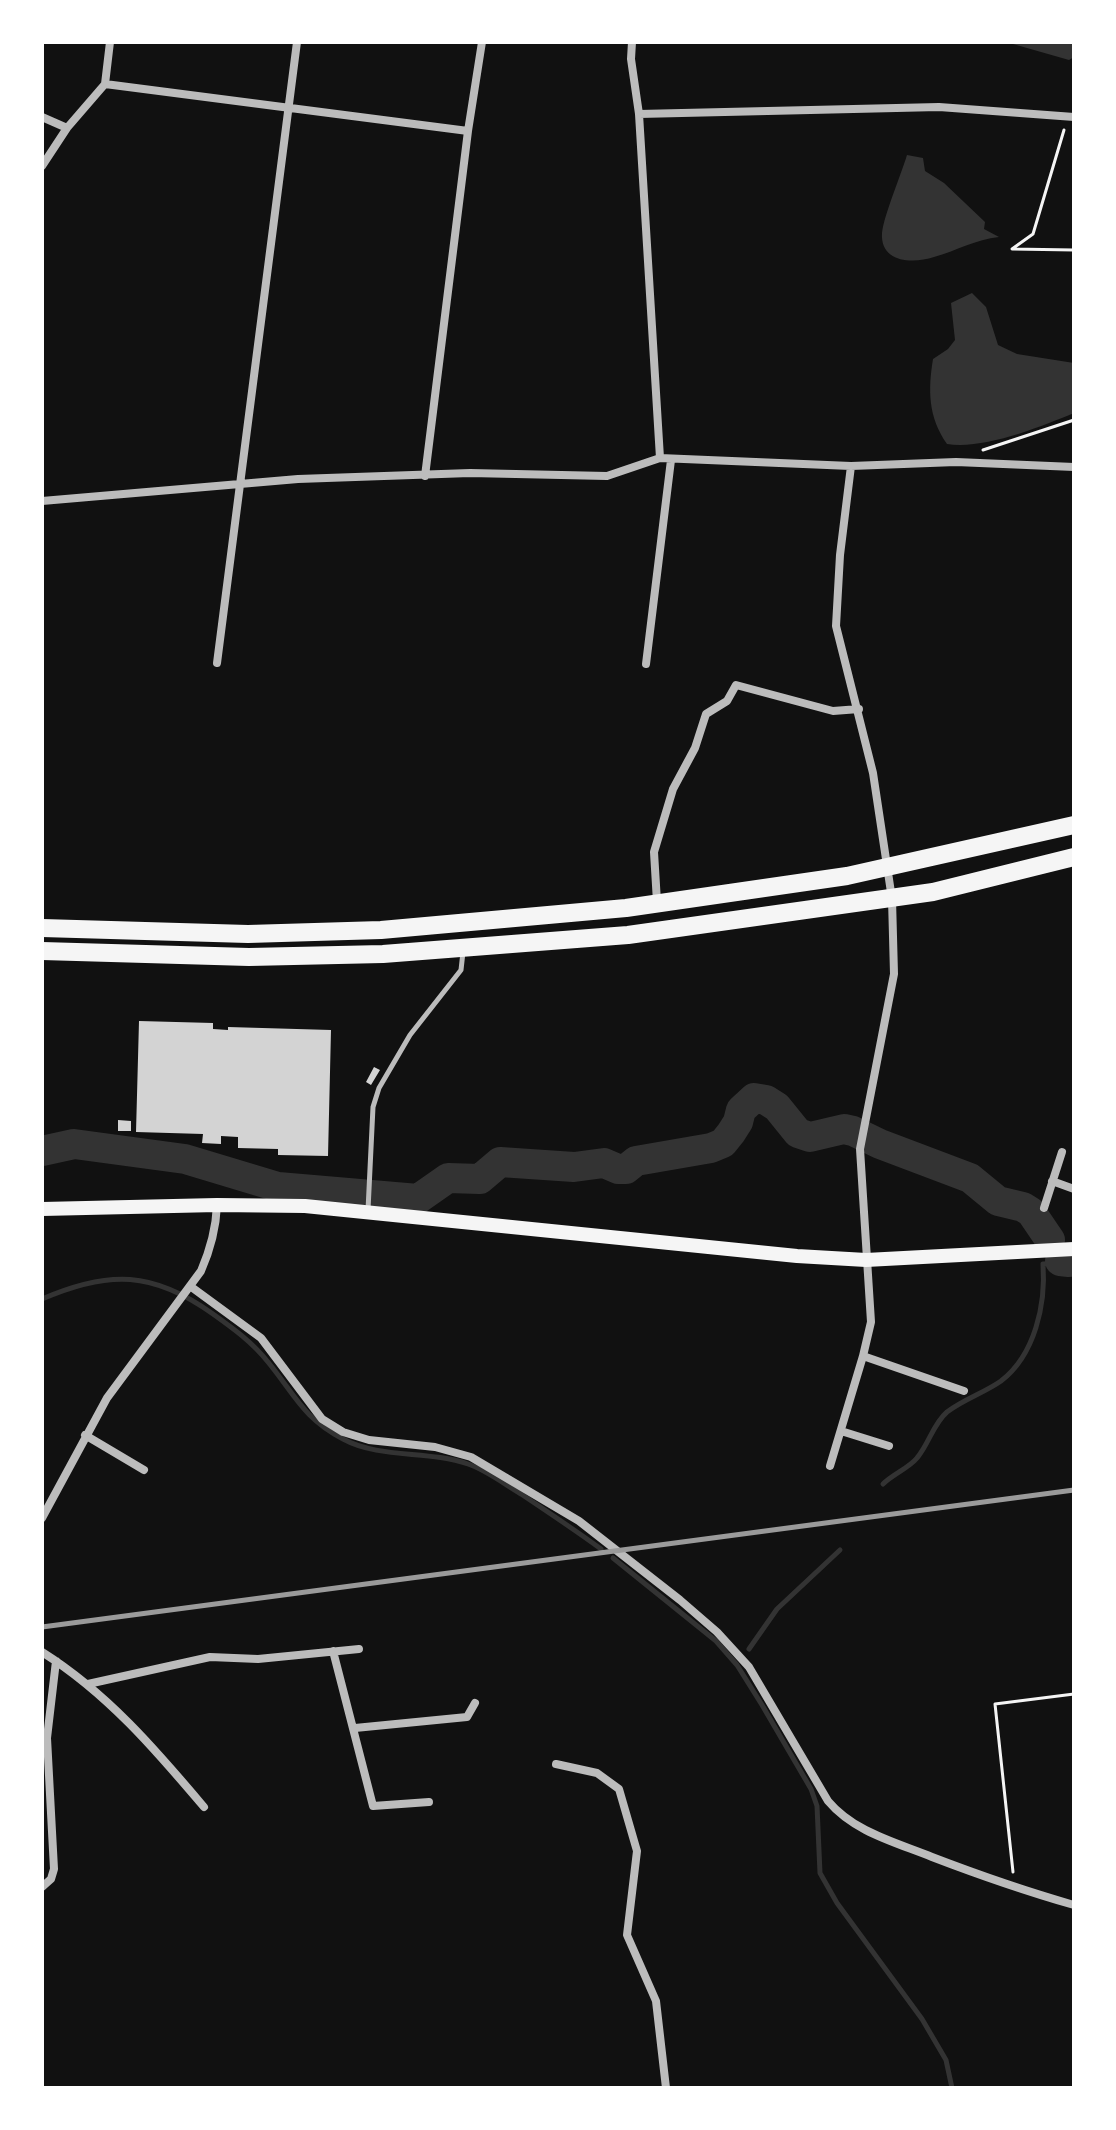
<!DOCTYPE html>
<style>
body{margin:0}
#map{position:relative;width:1116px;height:2130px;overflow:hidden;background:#111;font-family:"Sofia Sans Condensed",sans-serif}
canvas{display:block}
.frame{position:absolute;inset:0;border:44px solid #fff;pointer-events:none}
</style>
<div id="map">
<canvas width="1116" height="2130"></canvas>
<div class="frame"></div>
</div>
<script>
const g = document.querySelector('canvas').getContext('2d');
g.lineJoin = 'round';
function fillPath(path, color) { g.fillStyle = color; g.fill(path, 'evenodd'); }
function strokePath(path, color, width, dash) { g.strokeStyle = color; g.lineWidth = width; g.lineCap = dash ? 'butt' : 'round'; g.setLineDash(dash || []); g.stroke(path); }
const water = new Path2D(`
 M1006,42H1074V57L1069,60Z
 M907,155L923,158L925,171L944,183L985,222L984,229L999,237C976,239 956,251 934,257C913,264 880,263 882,233C884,215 901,175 907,155Z
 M972,293L986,307L998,345L1017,354L1074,363V413C1040,427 983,450 947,444C928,417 928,390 933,359L948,349L955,340L951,303Z`);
const stream = new Path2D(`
 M42,1299C109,1270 153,1271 213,1314C234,1329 252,1342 268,1362C295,1395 303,1418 343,1439C380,1459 428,1450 468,1464C486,1470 504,1484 521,1494C548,1512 575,1530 601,1549
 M883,1484C893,1474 909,1468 917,1458C929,1444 933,1424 947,1412C964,1399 984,1393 1001,1381C1035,1355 1046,1304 1043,1264L1061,1263
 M613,1558L716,1641L737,1665L762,1705L811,1789L817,1806L820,1873L837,1903L922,2019L946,2060L952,2088
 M749,1649L777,1609L840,1550`);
const river = new Path2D(`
 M42,1151L74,1144L185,1159L278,1187L418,1199L448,1178L480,1179L500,1162L574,1167L604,1163L618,1169H626L636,1161L711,1148L723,1143L731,1133L738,1122L741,1110L754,1098L766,1100L777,1107L798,1133L810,1137L844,1129L853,1131L880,1144L970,1178L998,1201L1023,1207L1031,1212L1050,1240
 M1060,1261L1069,1262`);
const building = new Path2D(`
 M139,1021L213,1023V1029L228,1030V1027L331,1030L328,1156L278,1155V1149L238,1148V1137L221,1136V1144L202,1143L203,1134L136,1132Z
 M374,1067L380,1070L371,1085L366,1082Z
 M118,1120L131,1121V1131H118Z`);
const path = new Path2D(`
 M1064,130L1033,234L1012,249L1074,250
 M983,450L1074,420
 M1013,1872L995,1704L1074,1694`);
const service = new Path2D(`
 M368,1210L373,1107L379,1088L410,1035L461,970L463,952`);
const minor = new Path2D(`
 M632,42L631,59L639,114L660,458
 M105,84L468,131
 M639,114L939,107L1074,117
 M42,117L67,128
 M42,166L67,128L105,84L110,42
 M425,476L468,131L482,42
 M42,501L298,479L470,473L607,476L660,458L851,466L956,462L1074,467
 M217,663L297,42
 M646,664L671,460
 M657,902L654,852L673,789L695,748L706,714L727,701L736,685L833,711L859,709
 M1052,1181L1074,1189
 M1044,1208L1062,1152
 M190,1286L261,1338L322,1419L343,1432L369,1440L435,1447L471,1457L579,1521L680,1600L717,1632L749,1667L828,1801C854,1832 895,1842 932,1857C979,1875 1025,1891 1074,1905
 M863,1356L964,1391
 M841,1431L889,1446
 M85,1435L144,1470
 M830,1466L863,1356L871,1322L860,1149L894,974L892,899L873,773L836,626L840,555L851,466
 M42,1518L107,1398L201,1271C211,1248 216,1229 217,1205
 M333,1651L373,1806L429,1802
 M42,1652C107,1693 155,1749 204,1807
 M88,1684L210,1657L258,1659L359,1649
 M355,1728L467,1717L475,1703
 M556,1764L597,1773L619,1789L637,1851L627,1935L656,2001L666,2088
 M42,1887L51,1879L54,1869L47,1738L56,1661`);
const secondary = new Path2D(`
 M42,1209L217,1205L305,1206L797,1256L866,1260L1074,1249`);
const trunk = new Path2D(`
 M42,928L248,934L381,930L626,908L847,876L1074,825
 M42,951L249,957L383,954L628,935L933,892L1074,857`);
const rail = new Path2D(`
 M42,1627L1074,1490`);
fillPath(water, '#333');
strokePath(stream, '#333', 5);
strokePath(river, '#333', 30);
fillPath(building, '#d3d3d3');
strokePath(path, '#f5f5f5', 3);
strokePath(service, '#bcbcbc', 5);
strokePath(minor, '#bcbcbc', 8);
strokePath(secondary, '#f5f5f5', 14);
strokePath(trunk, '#f5f5f5', 18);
strokePath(rail, '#9a9a9a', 5);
</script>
